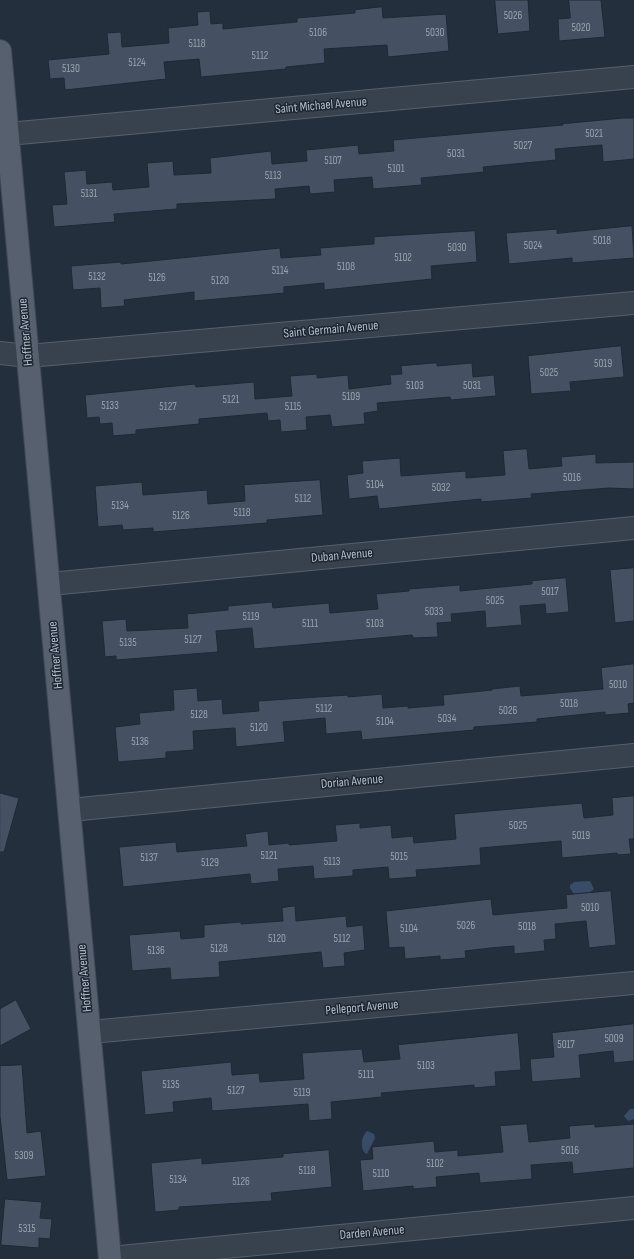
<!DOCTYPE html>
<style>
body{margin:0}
canvas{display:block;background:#242f3e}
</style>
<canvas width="634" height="1259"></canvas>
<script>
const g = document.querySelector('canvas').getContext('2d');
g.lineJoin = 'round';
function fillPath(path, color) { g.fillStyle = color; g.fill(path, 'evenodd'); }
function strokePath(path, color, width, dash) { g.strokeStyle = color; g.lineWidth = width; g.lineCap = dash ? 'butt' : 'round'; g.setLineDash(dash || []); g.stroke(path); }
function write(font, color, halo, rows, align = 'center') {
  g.font = font + ' "Sofia Sans Condensed",sans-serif'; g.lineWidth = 3; g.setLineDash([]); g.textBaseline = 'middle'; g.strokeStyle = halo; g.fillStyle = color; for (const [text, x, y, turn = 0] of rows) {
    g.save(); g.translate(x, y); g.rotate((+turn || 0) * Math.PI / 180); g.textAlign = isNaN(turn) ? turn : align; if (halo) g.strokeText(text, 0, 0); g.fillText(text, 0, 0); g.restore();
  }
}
const water = new Path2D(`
 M590,881L594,889L590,892L575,896L570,888V885L574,882Z
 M630,1109H634V1119L628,1121L624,1116Z
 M367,1131L374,1134L375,1138L367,1154L365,1153C360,1147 361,1137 367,1131Z`);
const building = new Path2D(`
 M495,0H528L530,31L498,34Z
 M569,0H601L605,37L559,41L558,19L570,18Z
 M382,7L383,18L446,14L449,51L388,57L387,45L324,49L325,63L286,67V69L201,77L199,59L164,62L166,79L65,90L64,78L50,79L48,60L109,54L107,33L121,32L122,47L169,43L168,28L198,25L197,12L210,11L211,24L223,23V29L297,22V18L355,13V10Z
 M624,118H634V159L603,162L602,145L555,149L556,160L483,167L484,172L421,178L422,185L373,189L372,177L334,180L335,192L310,194L309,186L275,189L276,199L177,204V209L114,214L115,222L54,227L52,205L67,204L64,172L86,170L87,184L112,182L113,190L149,187L147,163L173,161L174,175L211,173L210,158L271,151L272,164L307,161L306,150L358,145L359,154L394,151L393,140L563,125V124Z
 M632,226L634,258L572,263V258L509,264L506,233L557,229V233Z
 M475,231L477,262L431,266L432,279L324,290V283L284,287V293L194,301V292L124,300L125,306L101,308L100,288L73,290L71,266L121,262V264L280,248L281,258L321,255L320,248L374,244V237Z
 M621,346L624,377L570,382L571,391L531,394L528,356Z
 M437,363V366L472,363L473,377L494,375L496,396L451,400L450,397L377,403L378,411L364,413L365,424L332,427L330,415L306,417L307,430L281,432L280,420L268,421L267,413L199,419V424L136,430V434L113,436L112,423L100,424L99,417L87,418L85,395L195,384L196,387L254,382L255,399L292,396L290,376L317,374V378L348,375L349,389L391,384L390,375L402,374L401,366Z
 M527,449L529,469L562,466L561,457L596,454V463L634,462V489L609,488L531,494L532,498L481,502V499L379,509L377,496L349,499L347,475L363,473L362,461L400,458L401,476L466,471V478L505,475L503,451Z
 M320,480L323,515L267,520V523L153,532V528L123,530L122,525L98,527L95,486L142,482L143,495L207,490L208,504L245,501L244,485Z
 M634,568V621L615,623L610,570Z
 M566,578L569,612L546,614L545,604L520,606L522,625L486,628L485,611L451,614L452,622L437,623L438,637L413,638L412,635L254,649L252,628L216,631L218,652L116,660V656L105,657L102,621L126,619L127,631L188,628L187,614L228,610V606L272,602L273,608L329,603L330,613L378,609L376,594L409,591V589L460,585V591L532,584V581Z
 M634,664V703L628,704L629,713L605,715V712L537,719V722L474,727V730L362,740L361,731L326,734L325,718L283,722L285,742L236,747L235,728L193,731L194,750L166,752V758L118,762L115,727L140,724L139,713L174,710L173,690L197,688L198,701L222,699L223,714L259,711L258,701L348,695V697L382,694L383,708L408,706V708L444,705L443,695L492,690V689L520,686L521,696L603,689L601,668Z
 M0,793L19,798L4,852H0Z
 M634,796V839H629L631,854L617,855V853L562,858L561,841L480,848L481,865L416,870L417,877L389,879L388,867L353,870V876L314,879L313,866L278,869L279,881L251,884L250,874L123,887L119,847L176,842L177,852L247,846L245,834L268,831L269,845L289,843V845L337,841L335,825L360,823V828L391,825L392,838L413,836L414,843L456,839L454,814L582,803L584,818L613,815L612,798Z
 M611,891L616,945L589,948L586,921L555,924L556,939L544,940L545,951L514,954V946L490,948L465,951L466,958L440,960V956L405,959L404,947L389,948L386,911L491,899L493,915L567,908L566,895Z
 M295,906L296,921L346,916L347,927L363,925L365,950L344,953L345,966L323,968L321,952L219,962L220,977L171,980L170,968L132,971L129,935L180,931L181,939L204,937V925L241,922V924L283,921L282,908Z
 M16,1000L31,1029L0,1046V1009Z
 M634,1024V1061L614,1063L613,1051L579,1055L581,1078L532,1082L530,1059L554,1057L552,1033Z
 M518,1033L521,1070L495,1072L496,1086L474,1088V1085L381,1093L382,1097L331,1102L332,1119L309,1121L308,1104L212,1111L211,1098L173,1102L174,1112L145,1115L141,1071L231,1062L232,1075L259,1073L260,1082L304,1079L302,1053L362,1049L364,1062L400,1059L398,1045Z
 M22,1065L27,1133L41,1131L46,1176L7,1180L0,1116V1066Z
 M527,1124L529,1142L570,1138L569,1126L595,1124V1127L634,1124V1168L573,1174L572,1162L531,1165L532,1179L480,1183L479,1173L436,1177L437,1187L413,1189V1186L363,1191L360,1160L373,1159L372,1147L434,1141L435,1152L458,1150V1156L503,1152L500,1126Z
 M329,1150L332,1187L271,1193L272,1201L179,1207V1210L155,1212L151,1163L202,1158V1164L283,1157V1154Z
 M5,1199L42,1202L40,1218L52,1219L50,1239L39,1238V1248L1,1245Z`);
const minor = new Path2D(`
 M8,134L634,77
 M0,353L28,356L634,303
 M50,584L634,528
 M70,810L634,755
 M90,1032L634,983
 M110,1258L634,1208`);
const major = new Path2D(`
 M0,51L110,1259`);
const numberNames = [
 ["5026",513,16],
 ["5020",581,28],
 ["5106",318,33],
 ["5030",435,33],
 ["5118",197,44],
 ["5112",260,56],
 ["5124",137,63],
 ["5130",71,69],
 ["5021",594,134],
 ["5027",523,146],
 ["5031",456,154],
 ["5107",333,161],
 ["5101",396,169],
 ["5113",273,176],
 ["5131",89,194],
 ["5018",602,241],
 ["5024",533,246],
 ["5030",457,248],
 ["5102",403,258],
 ["5108",346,267],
 ["5114",280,271],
 ["5132",97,277],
 ["5126",157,278],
 ["5120",220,281],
 ["5019",603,364],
 ["5025",549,373],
 ["5103",415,386],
 ["5031",472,386],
 ["5109",351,397],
 ["5121",231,400],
 ["5133",110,406],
 ["5127",168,407],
 ["5115",293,407],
 ["5016",572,478],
 ["5104",375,485],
 ["5032",441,488],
 ["5112",303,499],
 ["5134",120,506],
 ["5118",242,513],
 ["5126",181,516],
 ["5017",550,592],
 ["5025",495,601],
 ["5033",434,612],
 ["5119",251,617],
 ["5111",310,624],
 ["5103",375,624],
 ["5127",193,640],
 ["5135",128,643],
 ["5010",618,685],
 ["5018",569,704],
 ["5112",324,709],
 ["5026",508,711],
 ["5128",199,715],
 ["5034",447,719],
 ["5104",385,722],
 ["5120",259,728],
 ["5136",140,742],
 ["5025",518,826],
 ["5019",581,836],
 ["5121",269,856],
 ["5015",399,857],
 ["5137",149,858],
 ["5113",332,862],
 ["5129",210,863],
 ["5010",590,908],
 ["5026",466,926],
 ["5018",527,927],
 ["5104",409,929],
 ["5120",277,939],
 ["5112",342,939],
 ["5128",219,949],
 ["5136",156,951],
 ["5009",614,1039],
 ["5017",566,1045],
 ["5103",426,1066],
 ["5111",366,1075],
 ["5135",171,1085],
 ["5127",236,1091],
 ["5119",302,1093],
 ["5016",570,1151],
 ["5309",24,1156],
 ["5102",435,1164],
 ["5118",307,1171],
 ["5110",381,1174],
 ["5134",178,1180],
 ["5126",241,1182],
 ["5315",27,1229]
];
const streetNames = [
 ["Saint Michael Avenue",321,106,-5],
 ["Saint Germain Avenue",331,330,-5],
 ["Hoffner Avenue",26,332,-95],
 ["Duban Avenue",342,556,-5],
 ["Hoffner Avenue",56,655,-95],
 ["Dorian Avenue",352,782,-5],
 ["Hoffner Avenue",85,978,-95],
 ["Pelleport Avenue",362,1008,-5],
 ["Darden Avenue",372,1233,-5]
];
fillPath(water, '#394c67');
fillPath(building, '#455162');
strokePath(building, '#1f2835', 1);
strokePath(minor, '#565f6c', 24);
strokePath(major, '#414a57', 24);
strokePath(minor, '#38414e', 22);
strokePath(major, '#56606e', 22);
write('11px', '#98a1af', null, numberNames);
write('13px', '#b4bcc9', '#1d2633', streetNames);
</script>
